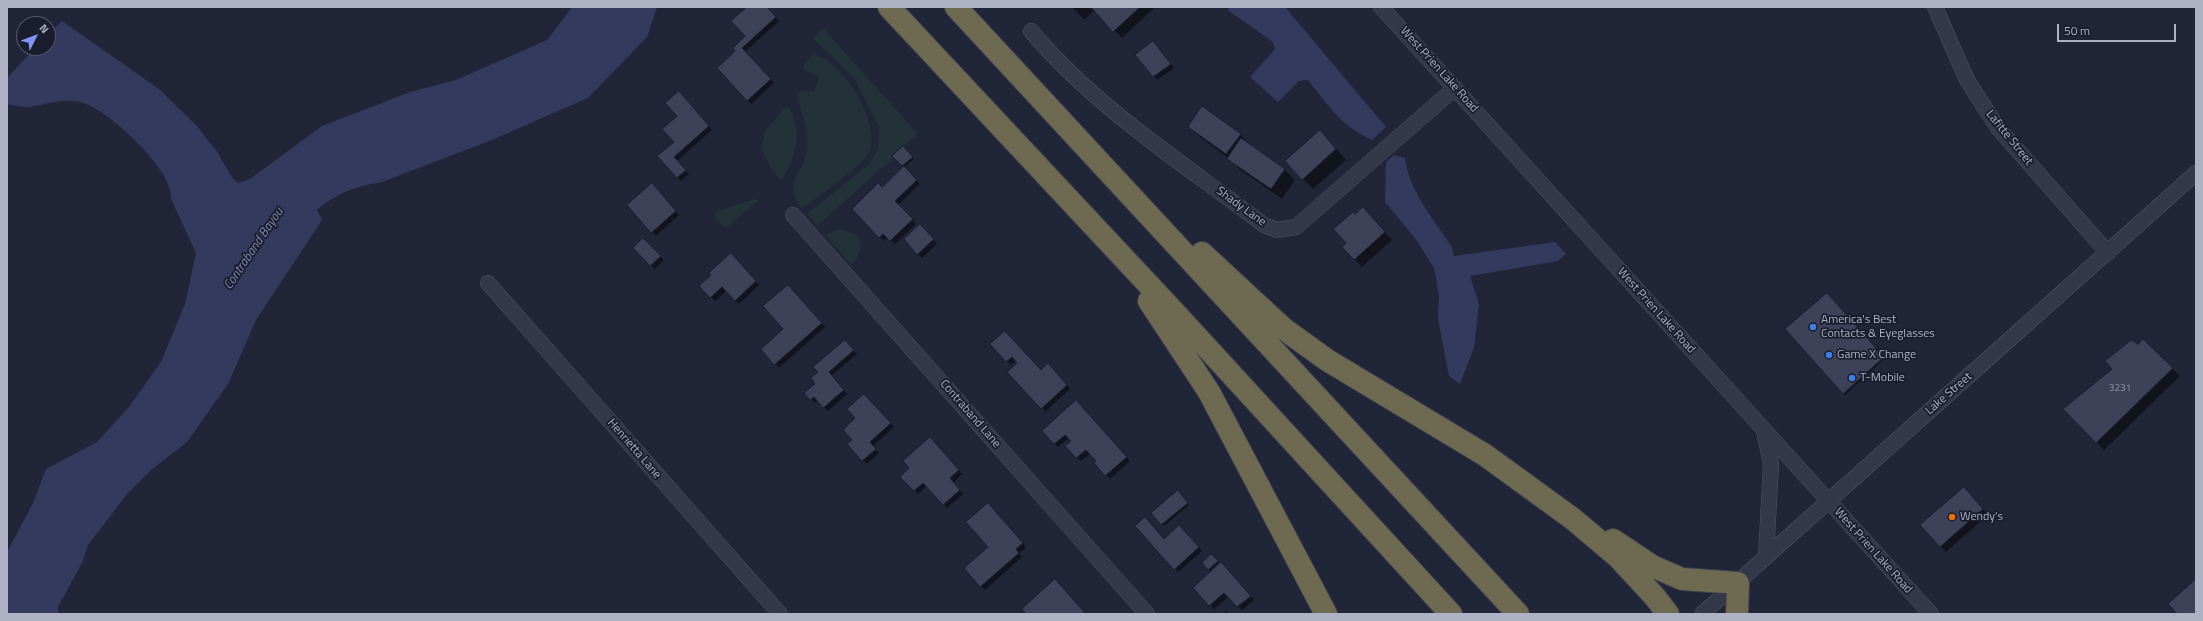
<!DOCTYPE html>
<style>
body{margin:0}
#map{position:relative;width:2203px;height:621px;overflow:hidden;background:#212538;font-family:"Titillium Web",sans-serif}
canvas{display:block}
.frame{position:absolute;inset:0;border:8px solid #afb2c5;pointer-events:none}
.north{position:absolute;left:16px;top:16px;width:40px;height:40px;box-sizing:border-box;background:#1a1d2d;border:1px solid #56596a;border-radius:50%;rotate:48deg;font-size:11px;font-weight:700;line-height:16px;text-align:center;color:#afb2c5}
.north::after{content:'';display:block;margin:auto;width:14px;height:18px;background:#8294f6;clip-path:polygon(50% 0,100% 100%,50% 72%,0 100%)}
.scale{position:absolute;left:2057px;top:24px;width:119px;height:18px;box-sizing:border-box;border:2px solid #afb2c5;border-top:0;padding-left:5px;font-size:12px;line-height:14px;white-space:nowrap;color:#afb2c5;-webkit-text-stroke:3px #1a1d2d;paint-order:stroke}
</style>
<div id="map">
<canvas width="2203" height="621"></canvas>
<div class="frame"></div>
<div class="north">N</div>
<div class="scale">50 m</div>
</div>
<script>
const g = document.querySelector('canvas').getContext('2d');
g.lineJoin = 'round';
function fillPath(path, color) { g.fillStyle = color; g.fill(path, 'evenodd'); }
function strokePath(path, color, width, dash) { g.strokeStyle = color; g.lineWidth = width; g.lineCap = dash ? 'butt' : 'round'; g.setLineDash(dash || []); g.stroke(path); }
function write(font, color, halo, rows, align = 'center') {
  g.font = font + ' "Titillium Web",sans-serif'; g.lineWidth = 3.5; g.setLineDash([]); g.textBaseline = 'middle'; g.strokeStyle = halo; g.fillStyle = color; for (const [text, x, y, turn = 0] of rows) {
    g.save(); g.translate(x, y); g.rotate((+turn || 0) * Math.PI / 180); g.textAlign = isNaN(turn) ? turn : align; if (halo) g.strokeText(text, 0, 0); g.fillText(text, 0, 0); g.restore();
  }
}
const green = new Path2D(`
 M823,28L918,134L891,156L893,158L817,226L807,214L868,165L878,149L879,127L854,78L813,38Z
 M813,54C842,60 884,125 868,154C861,167 816,198 802,209C781,182 804,175 807,148C809,129 800,112 797,93L804,91L814,92L819,76L806,71L803,66Z
 M786,107L790,108C792,115 796,123 797,130C798,147 790,167 781,181L771,168L761,149L765,131Z
 M753,199L759,200L728,226L724,227L714,217L716,212Z
 M839,229C863,232 866,247 852,265L825,235Z`);
const water = new Path2D(`
 M572,7H657L647,37L588,98L487,142L379,183C355,186 335,194 317,210L322,220L256,320L228,384L187,442L151,470L128,493L88,545L83,561L58,607L59,614H7V552L33,503L46,469L97,442L128,408L161,362L185,304L196,253L171,199C175,172 111,113 86,104C67,96 47,105 28,107C22,107 14,105 7,104V78L35,48H48V34L62,21L159,89L196,125L218,153L231,176L238,183L250,179L322,126L410,92L456,80L547,40Z
 M1228,7H1285L1386,127L1372,140C1342,127 1328,105 1308,80L1299,81L1278,102L1250,77L1275,49L1273,42L1229,11Z
 M1394,155L1405,158C1409,191 1434,220 1452,247L1454,256L1555,242L1566,254L1558,261L1470,276L1479,304L1474,348L1460,384L1449,376L1438,319L1439,295L1434,268L1415,238L1385,202L1386,162Z`);
const shadow = new Path2D(`
 M748,7H766L779,21L745,52L774,83L751,104L718,68L737,51L746,36Z
 M1072,7H1155L1122,38L1095,10L1084,20Z
 M1157,46L1174,68L1157,80L1137,55Z
 M682,96L712,130L677,161L689,174L681,181L659,156L675,142Z
 M1189,127L1240,134L1250,146L1285,170L1295,180L1282,199L1239,169L1228,158L1200,137Z
 M1330,142L1346,160L1313,189L1303,179Z
 M903,147L914,159L904,167L894,156Z
 M904,168L920,184L898,205L916,224L895,244L888,237L884,241L853,209L882,189Z
 M655,188L679,215L656,236L652,232Z
 M1355,216H1370L1392,240L1362,267L1355,259L1347,243Z
 M920,226L937,244L922,258L918,254Z
 M643,239L664,260L655,269L634,248Z
 M734,258L759,285L739,304L726,291L715,301L701,286Z
 M791,290L825,327L779,368L762,349L785,329Z
 M1826,294L1884,359L1845,395L1787,329Z
 M2143,340L2180,376L2104,450L2065,410L2113,369Z
 M992,344L1041,371L1052,368L1070,389L1045,412L1018,363L1016,360L1011,365Z
 M848,345L857,354L831,376L847,394L828,411L818,400L815,403L806,393L817,384Z
 M868,399L894,427L873,446L879,453L867,464L848,445L853,440Z
 M1080,405L1130,461L1110,479L1095,463L1098,461L1091,453L1081,461L1067,447L1073,441L1069,438L1058,447L1043,431Z
 M933,442L962,474L953,483L963,494L947,508L927,486L918,494L902,477Z
 M1178,492L1189,505L1164,526L1153,514Z
 M1969,494L1988,515L1946,552L1922,525Z
 M992,508L1026,547L1019,554L1022,557L985,590L981,586L989,547Z
 M1183,530L1202,551L1178,572L1175,569L1164,540Z
 M1211,556L1218,563L1211,570L1213,571L1225,567L1254,600L1242,610L1229,596L1214,609L1194,588L1211,572L1203,563Z
 M1226,611L1229,614H1223Z`);
const building = new Path2D(`
 M747,7H767L776,17L742,48L771,79L747,101L717,68L735,51L733,48L745,36L731,21Z
 M1091,7H1140L1113,32Z
 M1153,41L1171,64L1153,77L1135,55Z
 M679,91L709,126L674,157L686,170L677,178L657,156L674,142L662,129L677,116L665,103Z
 M1202,106L1241,134L1226,154L1188,127Z
 M1320,130L1336,149L1302,180L1285,161Z
 M1241,138L1285,169L1271,189L1227,159Z
 M903,146L913,157L902,166L892,156Z
 M904,166L917,180L895,201L913,219L890,241L883,234L879,238L852,209L878,183L882,187Z
 M652,183L676,211L651,233L627,205Z
 M1363,207L1385,232L1354,260L1342,247L1346,243L1333,229L1353,212L1355,214Z
 M920,224L934,239L917,255L904,239Z
 M643,238L661,256L650,266L633,248Z
 M731,253L756,281L735,301L722,287L710,298L699,286L711,275L709,273Z
 M788,285L822,323L774,365L761,349L783,329L763,306Z
 M1827,293L1884,357L1843,394L1785,329Z
 M1005,331L1041,370L1048,363L1067,385L1041,409L1007,372L1017,363L1012,357L1006,362L990,344Z
 M2143,339L2173,368L2096,443L2063,409L2112,369L2105,361L2131,340L2138,344Z
 M845,340L854,350L829,372L844,390L823,408L814,397L810,400L804,393L815,384L811,378L818,372L813,367Z
 M864,394L891,423L870,442L876,449L862,461L847,444L852,440L843,430L855,418L847,409Z
 M1076,400L1127,457L1105,476L1094,463L1096,461L1086,450L1076,458L1065,446L1071,441L1065,435L1054,444L1042,431Z
 M930,437L959,470L950,478L960,490L943,505L923,483L914,491L900,477L909,468L903,461Z
 M1964,487L1983,509L1940,547L1920,525Z
 M1178,490L1188,503L1161,525L1151,513Z
 M988,503L1023,543L1016,549L1019,553L980,587L964,568L988,547L966,522Z
 M1145,517L1164,539L1179,525L1199,547L1174,570L1135,526Z
 M1211,554L1218,561L1208,570L1202,563Z
 M1221,562L1251,596L1237,607L1224,593L1209,606L1193,588Z
 M1055,579L1086,614H1026L1022,609Z
 M2196,579V614H2177L2168,604Z`);
const minor = new Path2D(`
 M1381,7L1931,614
 M1935,7L1967,80L1998,128L2108,253
 M1031,31C1096,108 1184,164 1264,225L1277,230L1296,227L1455,88
 M793,215L1147,614
 M488,283L780,614
 M1764,430L1771,464L1766,557
 M1702,614L2196,173`);
const highway = new Path2D(`
 M889,7L1177,315L1451,614
 M956,7L1518,614
 M1202,253L1284,329L1327,360L1485,455L1573,519L1618,557L1655,597L1668,614
 M1149,301L1209,392L1326,614
 M1613,540L1652,566L1682,579L1738,583L1737,614`);
const markers = [
 [1813,327,4,"#3f7fe0"],
 [1829,355,4,"#3f7fe0"],
 [1852,378,4,"#3f7fe0"],
 [1952,517,4,"#e8710a"]
];
const numberNames = [
 ["3231",2120,389]
];
const streetNames = [
 ["West Prien Lake Road",1439,70,48],
 ["Lafitte Street",2009,138,51],
 ["Shady Lane",1241,207,36],
 ["West Prien Lake Road",1656,311,48],
 ["Lake Street",1949,394,-41],
 ["Contraband Lane",970,414,49],
 ["Henrietta Lane",634,449,49],
 ["West Prien Lake Road",1873,551,48]
];
const poiNames = [
 ["America's Best",1821,320],
 ["Contacts & Eyeglasses",1821,334],
 ["Game X Change",1837,355],
 ["T-Mobile",1860,378],
 ["Wendy's",1960,517]
];
const waterNames = [
 ["Contraband Bayou",254,249,-56]
];
fillPath(green, '#233139');
fillPath(water, '#333a5d');
fillPath(shadow, '#0007');
fillPath(building, '#3d4258');
strokePath(building, '#1c1f2f', 1);
strokePath(minor, '#4f5263', 16);
strokePath(highway, '#3c3f50', 24);
strokePath(minor, '#343848', 15);
strokePath(highway, '#6e6a51', 22);
for (const [x, y, r, color] of markers) { const dot = new Path2D(); dot.arc(x, y, r, 0, 2 * Math.PI); g.fillStyle = color; g.fill(dot); strokePath(dot, '#1a1d2d', 1.5); }
write('10px', '#9296aa', null, numberNames);
write('12px', '#afb2c5', '#1a1d2d', streetNames);
write('12px', '#afb2c5', '#1a1d2d', poiNames, 'left');
write('italic 13px', '#7f88b2', '#1a1d2d', waterNames);
</script>
